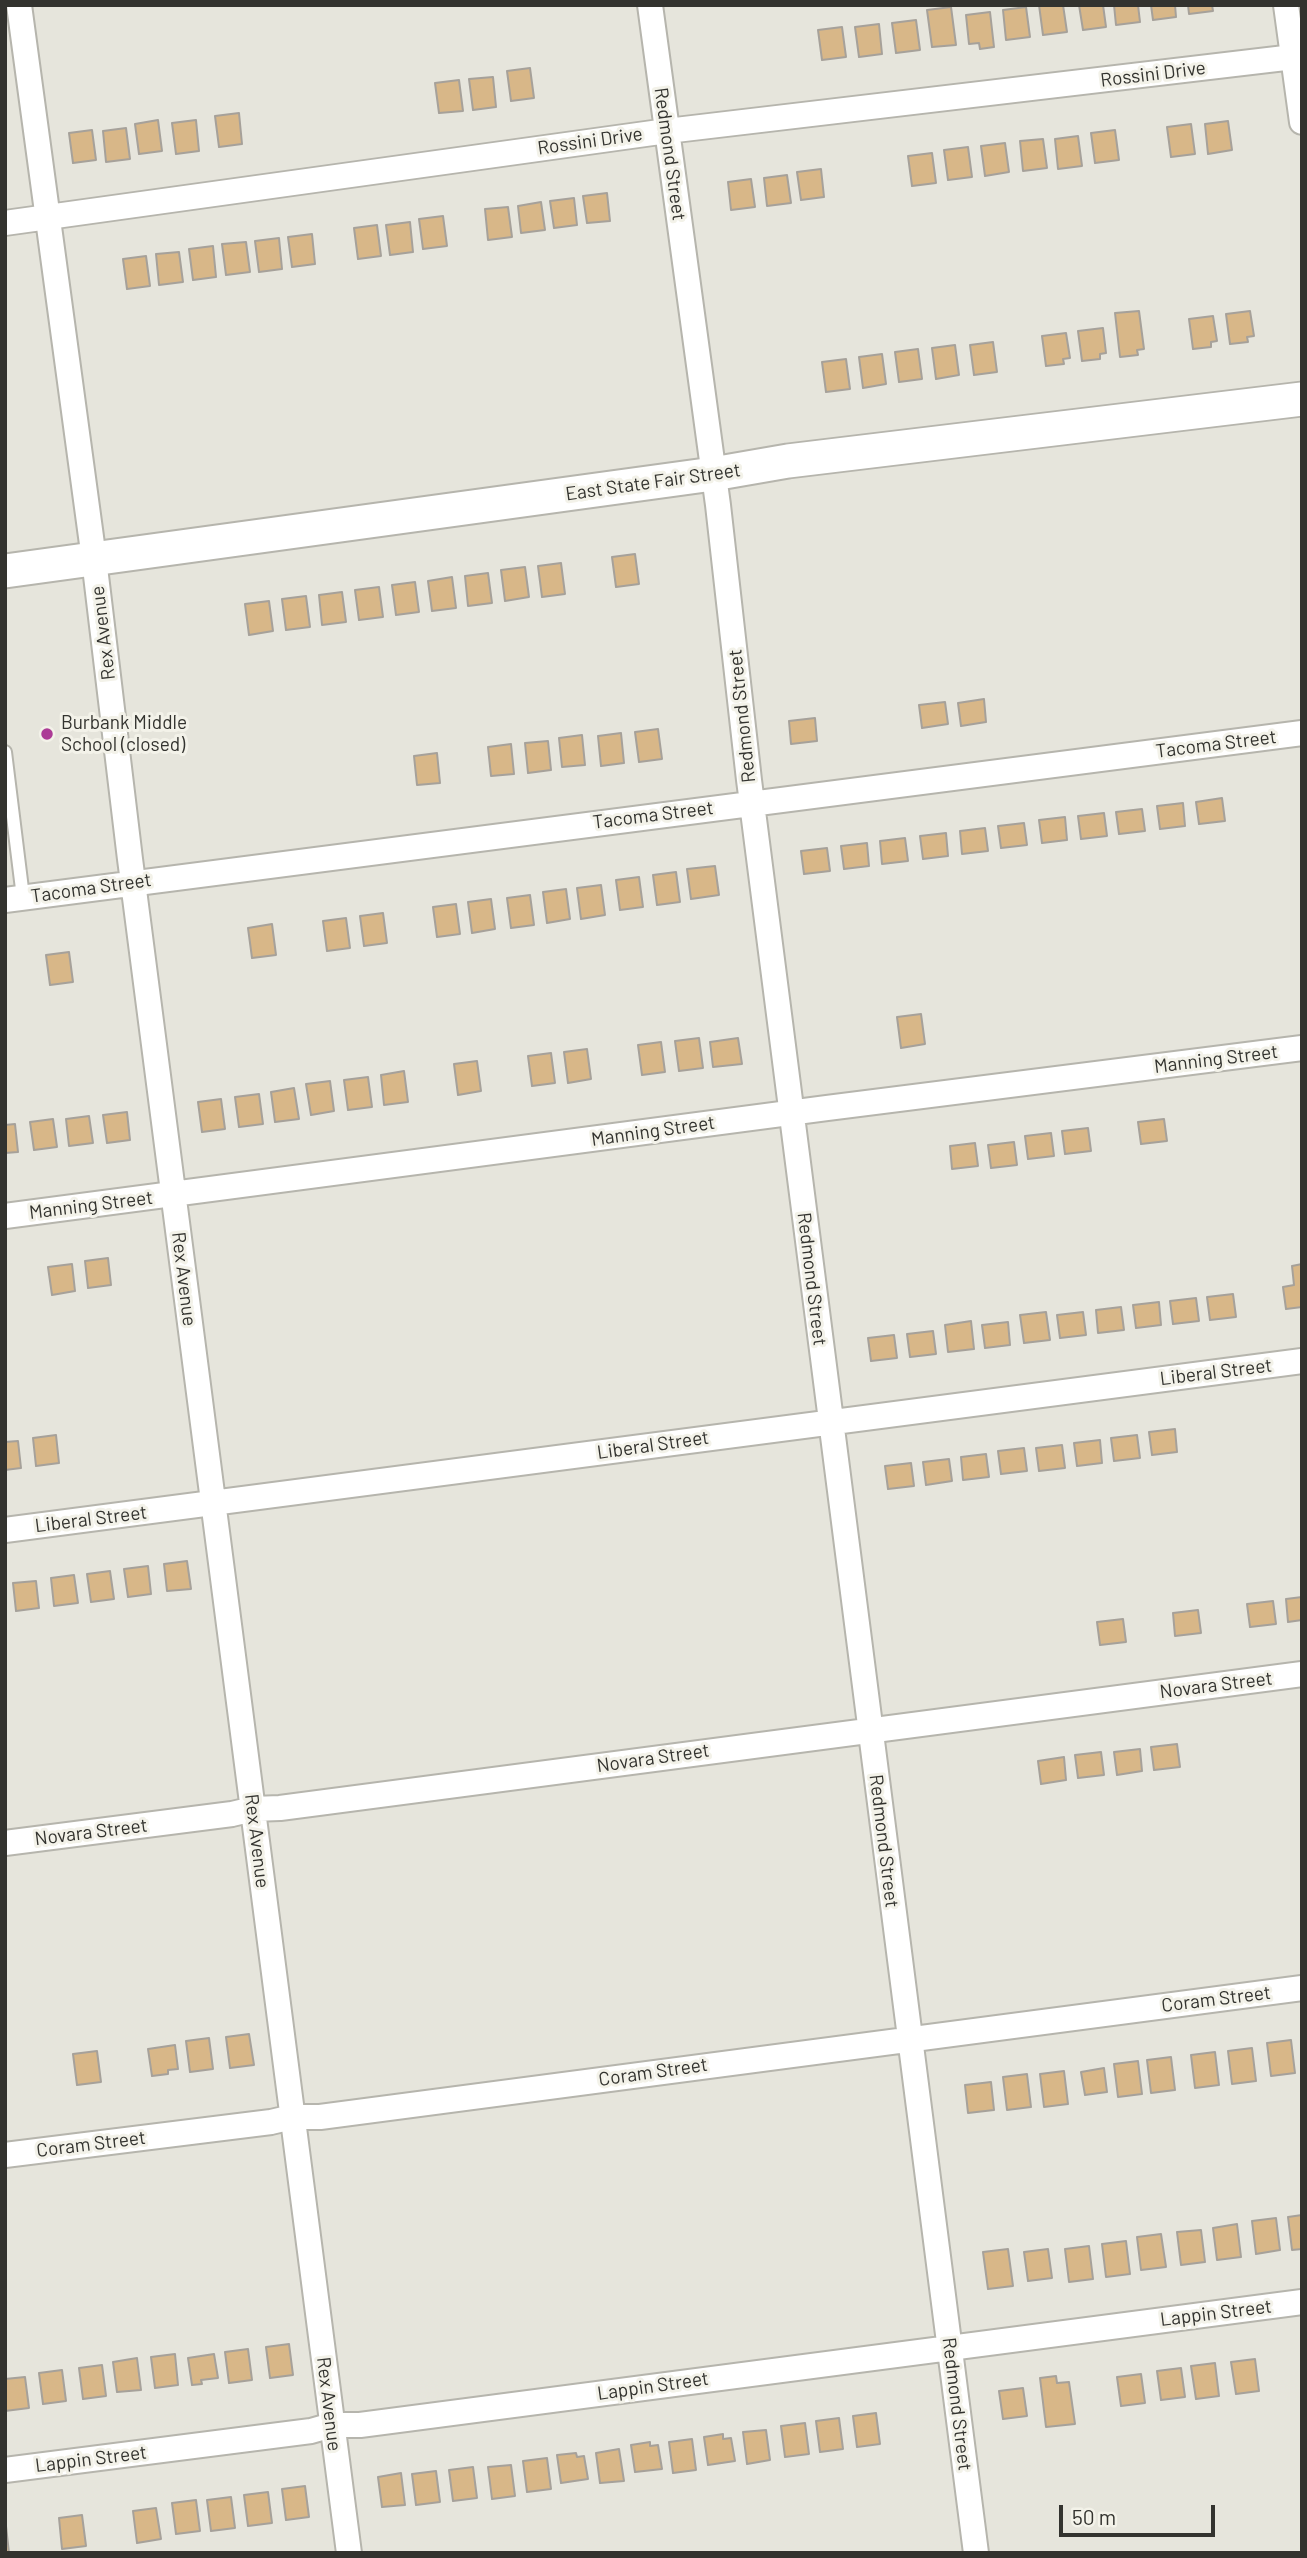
<!DOCTYPE html>
<style>
body{margin:0}
#map{position:relative;width:1307px;height:2558px;overflow:hidden;background:#e6e5dc;font-family:Barlow,sans-serif}
canvas{display:block}
.frame{position:absolute;inset:0;border:7px solid #33332f;pointer-events:none}
.scale{position:absolute;left:1059px;top:2505px;width:156px;height:32px;box-sizing:border-box;border:4px solid #33332f;border-top:0;padding-left:9px;font-size:21px;line-height:24px;white-space:nowrap;color:#33332f;-webkit-text-stroke:5px #f3f2e9;paint-order:stroke}
</style>
<div id="map">
<canvas width="1307" height="2558"></canvas>
<div class="frame"></div>
<div class="scale">50 m</div>
</div>
<script>
const g = document.querySelector('canvas').getContext('2d');
g.lineJoin = 'round';
function fillPath(path, color) { g.fillStyle = color; g.fill(path, 'evenodd'); }
function strokePath(path, color, width, dash) { g.strokeStyle = color; g.lineWidth = width; g.lineCap = dash ? 'butt' : 'round'; g.setLineDash(dash || []); g.stroke(path); }
function write(font, color, halo, rows, align = 'center') {
  g.font = font + ' Barlow,sans-serif'; g.lineWidth = 6; g.setLineDash([]); g.textBaseline = 'middle'; g.strokeStyle = halo; g.fillStyle = color; for (const [text, x, y, turn = 0] of rows) {
    g.save(); g.translate(x, y); g.rotate((+turn || 0) * Math.PI / 180); g.textAlign = isNaN(turn) ? turn : align; if (halo) g.strokeText(text, 0, 0); g.fillText(text, 0, 0); g.restore();
  }
}
const building = new Path2D(`
 M1039,5H1063L1067,32L1043,35Z
 M1079,5H1103L1106,27L1083,30Z
 M1114,5H1138L1140,22L1116,25Z
 M1151,5H1175L1176,17L1153,20Z
 M1188,5H1212L1213,11L1189,14Z
 M951,7L956,45L932,47L927,10Z
 M1026,7L1030,37L1006,40L1003,10Z
 M990,12L994,47L980,49L979,43L969,44L966,15Z
 M916,20L920,50L896,53L892,23Z
 M879,24L882,54L859,57L855,27Z
 M842,27L846,57L822,60L818,30Z
 M530,68L534,98L511,101L507,71Z
 M493,77L496,107L473,110L469,79Z
 M459,80L463,111L439,113L435,83Z
 M239,113L242,144L219,147L215,116Z
 M158,120L162,151L139,154L135,124Z
 M196,120L199,151L176,154L172,123Z
 M1228,121L1232,150L1208,154L1205,124Z
 M1191,124L1195,154L1171,157L1167,127Z
 M126,128L130,159L106,162L103,131Z
 M92,130L96,160L73,163L69,133Z
 M1115,130L1119,160L1095,163L1091,133Z
 M1078,136L1082,166L1058,169L1055,139Z
 M1043,139L1047,168L1023,171L1020,141Z
 M1005,143L1009,172L985,176L981,146Z
 M968,147L972,177L948,180L944,150Z
 M932,153L936,183L912,186L908,156Z
 M821,169L824,197L801,200L797,172Z
 M787,175L791,203L767,206L764,178Z
 M751,179L755,207L731,210L728,182Z
 M607,193L610,221L587,223L583,196Z
 M574,198L577,225L554,228L550,201Z
 M541,202L545,230L521,233L518,206Z
 M508,207L512,237L488,240L485,209Z
 M443,216L447,246L423,249L419,219Z
 M410,222L413,252L390,255L386,225Z
 M377,225L381,256L358,259L354,228Z
 M312,234L315,264L292,267L288,237Z
 M279,238L282,269L259,272L255,241Z
 M246,242L250,272L226,275L222,244Z
 M213,246L216,277L193,280L189,249Z
 M179,252L183,282L159,285L156,254Z
 M146,256L150,286L127,289L123,259Z
 M1139,311L1144,349L1137,350L1138,355L1120,357L1115,313Z
 M1250,311L1254,336L1247,337L1248,342L1230,344L1226,314Z
 M1213,316L1217,341L1211,342V347L1193,349L1189,319Z
 M1103,328L1106,353L1100,354V359L1082,361L1078,331Z
 M1066,333L1070,358L1063,359L1064,364L1046,366L1042,336Z
 M993,342L997,372L974,375L970,345Z
 M955,345L959,375L936,379L932,348Z
 M918,349L922,379L899,382L895,352Z
 M882,354L886,384L863,388L859,357Z
 M846,359L850,389L826,392L822,362Z
 M635,554L639,584L616,587L612,557Z
 M561,563L565,594L542,597L538,566Z
 M525,567L529,597L505,601L501,570Z
 M488,573L492,603L468,606L465,576Z
 M452,577L456,608L432,611L428,581Z
 M415,582L419,612L396,615L392,585Z
 M379,587L383,617L359,620L355,590Z
 M342,592L346,622L322,625L319,595Z
 M306,596L310,627L286,630L282,599Z
 M269,601L273,631L249,635L245,604Z
 M984,699L986,722L961,726L958,703Z
 M945,702L948,724L922,728L919,705Z
 M815,718L817,741L791,744L789,721Z
 M658,729L662,759L639,762L635,732Z
 M621,733L624,763L601,766L598,736Z
 M582,735L585,765L562,767L559,738Z
 M548,741L551,770L528,773L525,743Z
 M511,744L514,774L491,776L488,747Z
 M437,753L440,783L417,785L414,756Z
 M1222,798L1225,821L1199,824L1196,802Z
 M1183,803L1185,826L1160,829L1157,806Z
 M1142,809L1145,831L1119,834L1116,812Z
 M1104,813L1107,836L1081,839L1078,816Z
 M1065,817L1067,840L1042,843L1039,820Z
 M1024,823L1027,845L1001,848L998,826Z
 M985,828L988,851L962,854L960,831Z
 M946,833L948,856L923,859L920,836Z
 M905,838L908,861L882,864L880,841Z
 M867,843L869,866L844,869L841,846Z
 M827,848L830,871L804,874L801,851Z
 M715,866L719,895L691,899L687,869Z
 M676,872L680,902L657,905L653,875Z
 M639,877L643,907L620,910L616,880Z
 M601,885L605,915L581,919L577,888Z
 M566,889L570,919L547,923L543,892Z
 M530,895L534,925L511,928L507,898Z
 M491,899L495,929L472,933L468,902Z
 M456,904L460,934L437,937L433,907Z
 M383,913L387,943L364,946L360,916Z
 M346,918L350,948L327,951L323,921Z
 M272,924L276,955L252,958L248,928Z
 M69,952L73,982L50,985L46,955Z
 M921,1014L925,1044L901,1048L897,1017Z
 M699,1038L703,1068L679,1071L675,1041Z
 M738,1038L742,1064L713,1067L710,1042Z
 M661,1042L665,1072L642,1075L638,1045Z
 M587,1049L591,1079L568,1083L564,1052Z
 M551,1053L555,1083L532,1086L528,1056Z
 M477,1061L481,1091L458,1095L454,1064Z
 M404,1071L408,1102L384,1105L381,1075Z
 M368,1077L372,1107L348,1110L344,1080Z
 M330,1081L334,1111L311,1115L306,1084Z
 M294,1088L299,1119L275,1122L271,1092Z
 M259,1094L263,1124L239,1127L235,1097Z
 M221,1099L225,1129L202,1132L198,1102Z
 M127,1112L130,1140L107,1143L103,1115Z
 M89,1116L93,1143L69,1146L66,1119Z
 M53,1119L57,1147L34,1150L30,1122Z
 M1164,1119L1167,1141L1141,1144L1138,1122Z
 M15,1124L18,1152L5,1153V1125Z
 M1088,1128L1091,1151L1065,1154L1062,1131Z
 M1051,1133L1054,1156L1028,1159L1025,1136Z
 M1014,1142L1017,1165L991,1168L988,1145Z
 M975,1143L978,1166L952,1169L950,1146Z
 M108,1258L111,1285L88,1288L85,1261Z
 M72,1264L75,1291L52,1295L48,1267Z
 M1302,1264V1307L1286,1309L1283,1287L1294,1285L1292,1266Z
 M1233,1294L1236,1317L1210,1320L1207,1297Z
 M1196,1298L1199,1321L1173,1324L1170,1301Z
 M1159,1302L1161,1325L1136,1328L1133,1305Z
 M1121,1307L1124,1330L1098,1333L1096,1310Z
 M1046,1312L1050,1340L1024,1343L1020,1315Z
 M1083,1312L1086,1335L1060,1338L1057,1315Z
 M971,1321L974,1349L948,1352L945,1325Z
 M1008,1322L1010,1345L985,1348L982,1325Z
 M933,1331L936,1354L910,1357L907,1334Z
 M894,1335L897,1358L871,1361L868,1338Z
 M1175,1429L1177,1452L1152,1455L1149,1432Z
 M56,1435L59,1463L36,1466L33,1438Z
 M1137,1435L1140,1458L1114,1461L1111,1438Z
 M1100,1440L1102,1463L1077,1466L1074,1443Z
 M18,1441L21,1468L5,1470V1442Z
 M1062,1445L1065,1468L1039,1471L1036,1448Z
 M1024,1448L1027,1471L1001,1474L998,1451Z
 M986,1454L989,1477L963,1480L961,1457Z
 M949,1459L952,1481L926,1485L923,1462Z
 M911,1463L914,1486L888,1489L885,1466Z
 M187,1561L191,1589L167,1591L164,1564Z
 M148,1566L151,1594L128,1597L124,1569Z
 M110,1571L114,1599L91,1602L87,1574Z
 M74,1575L78,1603L54,1606L51,1578Z
 M36,1581L39,1608L16,1611L13,1583Z
 M1302,1597V1620L1288,1622L1286,1599Z
 M1273,1601L1276,1624L1250,1627L1247,1604Z
 M1198,1610L1201,1633L1175,1636L1173,1613Z
 M1123,1619L1126,1642L1100,1645L1097,1622Z
 M1177,1744L1180,1767L1154,1770L1151,1747Z
 M1140,1749L1142,1771L1117,1775L1114,1752Z
 M1101,1752L1104,1775L1078,1778L1075,1755Z
 M1064,1757L1066,1780L1041,1784L1038,1761Z
 M249,2034L254,2065L230,2068L226,2037Z
 M209,2038L213,2069L190,2072L186,2041Z
 M1291,2040L1295,2073L1271,2076L1267,2043Z
 M175,2045L178,2069L168,2070V2074L152,2076L148,2049Z
 M1252,2048L1256,2081L1232,2084L1228,2051Z
 M97,2051L101,2082L77,2085L73,2054Z
 M1215,2052L1219,2085L1195,2088L1191,2055Z
 M1171,2057L1175,2090L1151,2093L1147,2060Z
 M1138,2061L1142,2094L1118,2097L1114,2064Z
 M1104,2068L1107,2092L1085,2095L1081,2072Z
 M1064,2071L1068,2104L1044,2107L1040,2074Z
 M1027,2074L1031,2107L1007,2110L1003,2077Z
 M991,2082L994,2110L968,2113L965,2085Z
 M1302,2215V2249L1292,2250L1288,2217Z
 M1276,2218L1280,2250L1256,2254L1252,2221Z
 M1237,2224L1241,2257L1217,2260L1213,2228Z
 M1201,2230L1205,2262L1181,2265L1177,2232Z
 M1161,2234L1166,2267L1141,2270L1137,2237Z
 M1126,2241L1130,2274L1106,2277L1102,2244Z
 M1089,2246L1093,2279L1069,2282L1065,2249Z
 M1008,2249L1013,2286L988,2289L983,2252Z
 M1048,2249L1052,2278L1028,2281L1024,2252Z
 M289,2344L293,2375L270,2378L266,2347Z
 M248,2349L252,2380L229,2383L225,2352Z
 M175,2354L178,2385L155,2388L151,2357Z
 M214,2354L218,2378L201,2380L202,2384L192,2385L188,2358Z
 M137,2358L141,2390L117,2392L113,2362Z
 M1255,2359L1259,2391L1236,2394L1231,2362Z
 M1215,2363L1219,2396L1196,2399L1191,2366Z
 M102,2365L106,2396L83,2399L79,2368Z
 M1181,2368L1185,2397L1161,2400L1157,2371Z
 M62,2370L66,2401L43,2404L39,2373Z
 M1141,2374L1145,2403L1121,2406L1117,2377Z
 M1056,2376L1057,2383L1069,2382L1075,2424L1046,2427L1040,2378Z
 M25,2377L29,2408L5,2411V2379Z
 M1023,2388L1027,2416L1003,2419L999,2391Z
 M876,2413L880,2444L857,2447L853,2416Z
 M839,2418L843,2449L820,2452L816,2421Z
 M805,2423L809,2454L785,2457L781,2426Z
 M766,2430L770,2460L747,2464L743,2432Z
 M723,2434V2439L731,2438L735,2461L708,2465L704,2437Z
 M692,2439L696,2470L673,2473L669,2442Z
 M650,2442V2446L658,2445L662,2469L635,2472L631,2445Z
 M619,2449L624,2481L600,2483L596,2453Z
 M576,2453L577,2457L584,2456L588,2479L561,2483L557,2455Z
 M547,2458L551,2489L527,2492L523,2461Z
 M511,2465L515,2496L492,2499L488,2467Z
 M473,2467L477,2498L453,2501L449,2470Z
 M436,2471L440,2502L416,2505L412,2474Z
 M401,2473L405,2505L382,2507L378,2477Z
 M305,2486L309,2517L286,2520L282,2489Z
 M268,2492L272,2523L248,2526L244,2495Z
 M231,2497L235,2528L211,2531L207,2500Z
 M196,2500L200,2531L176,2534L172,2503Z
 M156,2508L161,2539L137,2543L133,2511Z
 M82,2515L86,2546L62,2549L59,2518Z
 M6,2526L9,2553H5Z`);
const lane = new Path2D(`
 M5,752L23,897`);
const street = new Path2D(`
 M19,5L94,559L130,859L349,2553
 M650,5L718,505L749,780L976,2553
 M1286,5L1302,122
 M5,223L667,131L1302,56
 M5,900L1302,733
 M5,1216L827,1108L1302,1048
 M5,1530L1302,1361
 M5,1843L232,1814L253,1809L280,1808L1302,1674
 M5,2155L271,2122L292,2117H320L1302,1988
 M5,2470L311,2431L332,2425H360L1302,2302`);
const secondary = new Path2D(`
 M5,571L713,474L788,461L1302,399`);
const markers = [
 [47,734,7,"#ac3b96"]
];
const streetNames = [
 ["Rossini Drive",1153,74,-7],
 ["Rossini Drive",590,141,-8],
 ["Redmond Street",670,154,82],
 ["East State Fair Street",653,482,-8],
 ["Rex Avenue",103,633,-97],
 ["Redmond Street",742,716,-96],
 ["Tacoma Street",1216,744,-7],
 ["Tacoma Street",653,815,-7],
 ["Tacoma Street",91,888,-8],
 ["Manning Street",1216,1059,-7],
 ["Manning Street",653,1131,-8],
 ["Manning Street",91,1205,-7],
 ["Rex Avenue",184,1279,83],
 ["Redmond Street",812,1279,83],
 ["Liberal Street",1216,1372,-7],
 ["Liberal Street",653,1445,-8],
 ["Liberal Street",91,1519,-7],
 ["Novara Street",1216,1685,-7],
 ["Novara Street",653,1758,-8],
 ["Novara Street",91,1832,-7],
 ["Rex Avenue",257,1841,83],
 ["Redmond Street",884,1841,83],
 ["Coram Street",1216,1999,-7],
 ["Coram Street",653,2072,-8],
 ["Coram Street",91,2144,-7],
 ["Lappin Street",1216,2313,-7],
 ["Lappin Street",653,2386,-8],
 ["Rex Avenue",329,2404,83],
 ["Redmond Street",957,2404,83],
 ["Lappin Street",91,2459,-7]
];
const poiNames = [
 ["Burbank Middle",61,723],
 ["School (closed)",61,745]
];
fillPath(building, '#d8b788');
strokePath(building, '#a6a19a', 2);
strokePath(lane, '#b6b5ad', 16);
strokePath(street, '#b6b5ad', 28);
strokePath(secondary, '#b6b5ad', 37);
strokePath(lane, '#fff', 12);
strokePath(street, '#fff', 24);
strokePath(secondary, '#fff', 33);
for (const [x, y, r, color] of markers) { const dot = new Path2D(); dot.arc(x, y, r, 0, 2 * Math.PI); g.fillStyle = color; g.fill(dot); strokePath(dot, '#f3f2e9', 2.5); }
write('19px', '#33332f', '#f3f2e9', streetNames);
write('19px', '#33332f', '#f3f2e9', poiNames, 'left');
</script>
